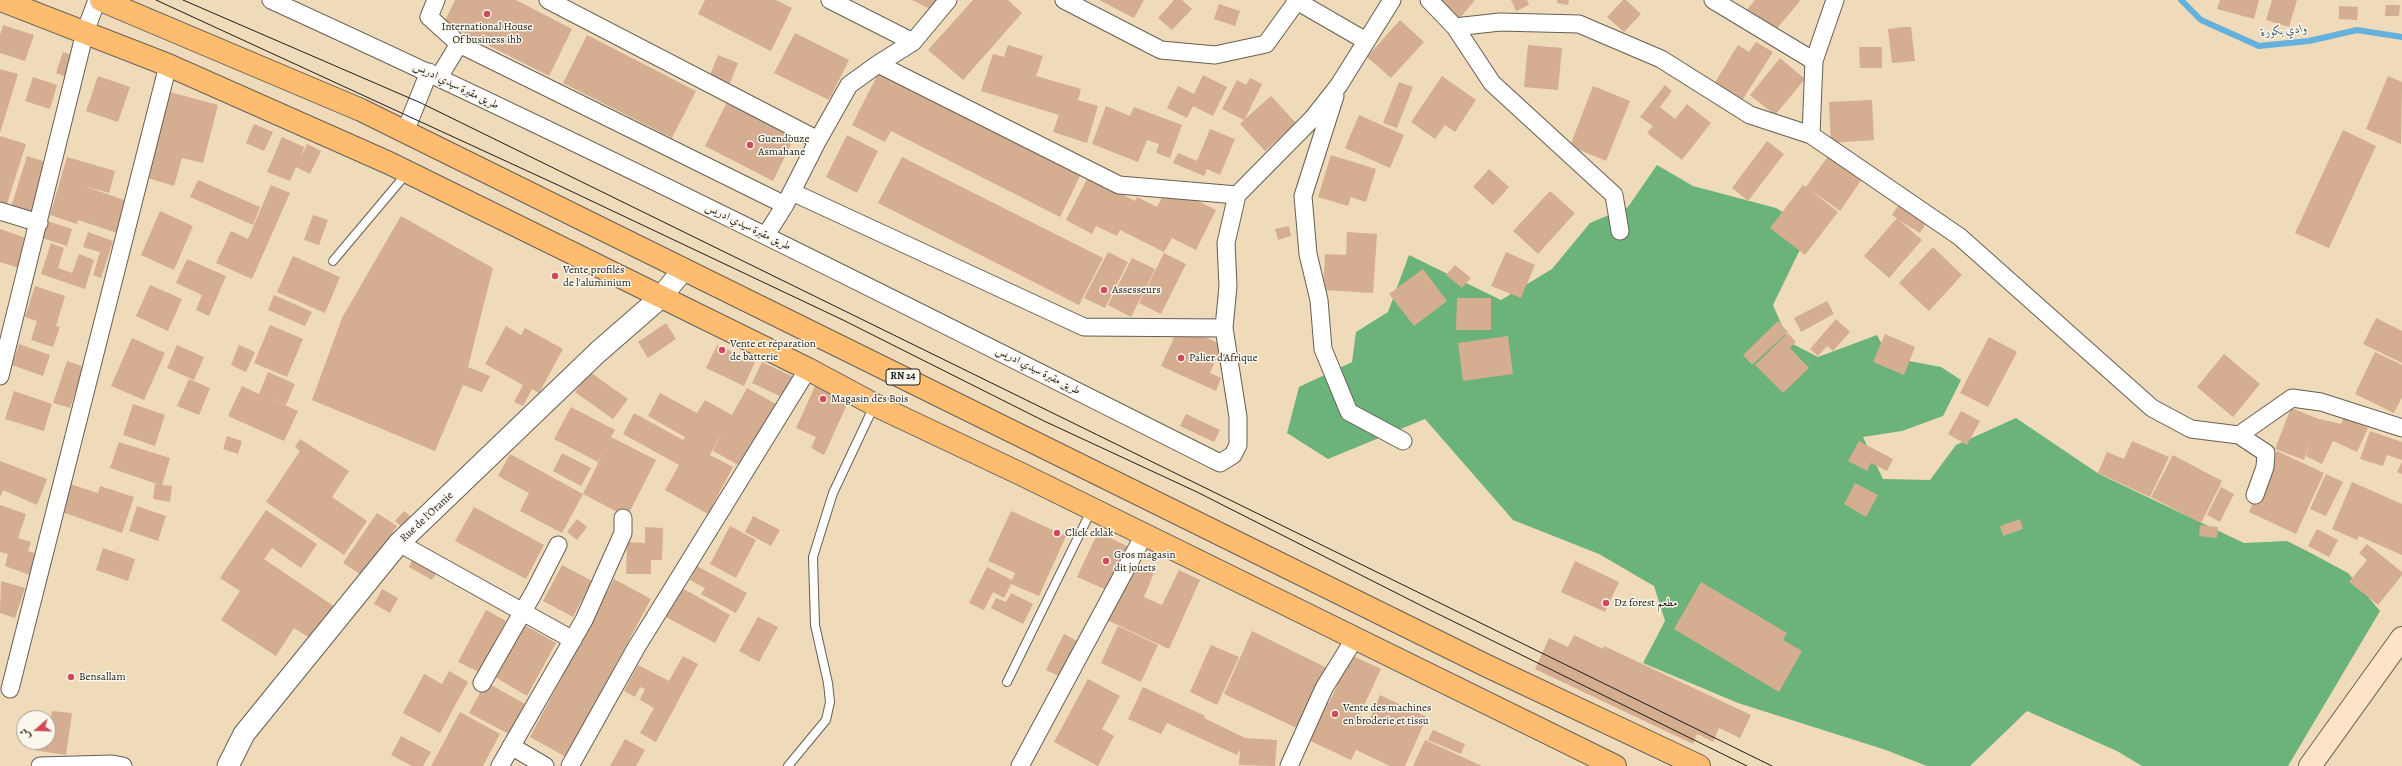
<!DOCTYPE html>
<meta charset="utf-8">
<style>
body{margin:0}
#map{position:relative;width:2402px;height:766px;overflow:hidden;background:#efdbb9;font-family:Alegreya,Amiri,serif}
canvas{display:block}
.north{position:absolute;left:16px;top:710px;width:40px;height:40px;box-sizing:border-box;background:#fbf7ec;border:1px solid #a29f99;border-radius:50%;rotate:250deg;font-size:11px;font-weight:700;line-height:16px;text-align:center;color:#1c1c1c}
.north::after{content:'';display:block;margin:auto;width:14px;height:18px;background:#d1495b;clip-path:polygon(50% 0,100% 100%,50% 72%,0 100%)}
</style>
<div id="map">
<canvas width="2402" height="766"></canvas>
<div class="north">ش</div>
</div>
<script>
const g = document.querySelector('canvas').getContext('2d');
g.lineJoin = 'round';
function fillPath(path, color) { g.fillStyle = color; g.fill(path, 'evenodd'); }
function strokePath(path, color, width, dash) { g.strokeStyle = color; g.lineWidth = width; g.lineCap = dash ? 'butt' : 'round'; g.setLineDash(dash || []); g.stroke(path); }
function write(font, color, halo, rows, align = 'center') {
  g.font = font + ' Alegreya,Amiri,serif'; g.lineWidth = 3; g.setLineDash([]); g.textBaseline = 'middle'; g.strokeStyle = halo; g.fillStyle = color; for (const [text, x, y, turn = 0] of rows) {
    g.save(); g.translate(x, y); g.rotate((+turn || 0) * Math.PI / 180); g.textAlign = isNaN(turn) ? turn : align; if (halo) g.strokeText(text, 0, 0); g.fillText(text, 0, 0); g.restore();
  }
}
const forest = new Path2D(`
 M1657,165L1693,186L1776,208L1810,229L1773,305L1789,342L1818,357L1877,335L1888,357L1941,367L1961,380L1943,416L1902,431L1863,437L1883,479L1930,480L1956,445L2016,418L2099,474L2244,543L2287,541L2307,551L2348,573L2380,611L2288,766H2142L2117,751L2027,711L1970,766H1927L1886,750L1738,703L1643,663L1665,621L1654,586L1599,554L1513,520L1425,419L1328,459L1287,433L1299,387L1352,362L1356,332L1388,312L1409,255L1501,300L1552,269L1590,223L1628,207Z`);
const stream = new Path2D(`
 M2181,0L2201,20L2259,46L2309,41L2357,30L2402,37`);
const building = new Path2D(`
 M455,0H516L572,29L549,76L444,23Z
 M705,0H776L792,8L771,51L698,14Z
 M912,0H944L938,13Z
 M973,0H1008L1022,13L963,80L928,50Z
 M1099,0H1144L1134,18Z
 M1174,0H1182L1192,9L1172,30L1158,18Z
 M1437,0H1475L1459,19Z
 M1511,0H1527L1529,5L1516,11Z
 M1557,0H1569L1568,5L1557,3Z
 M1623,0H1626L1641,14L1624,32L1607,17Z
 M1755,0H1799L1800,1L1773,33L1746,11Z
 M2220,0H2259L2254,19L2217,9Z
 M2272,0H2297L2289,27L2266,20Z
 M1219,4L1240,11L1235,26L1214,19Z
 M2386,5H2400L2399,16H2385Z
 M2339,6L2358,7L2357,20L2339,19Z
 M1400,20L1424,42L1391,78L1367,57Z
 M3,25L34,35L25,61L0,53V35Z
 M1904,27H1911L1915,61L1892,63L1888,29Z
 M795,33L849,60L829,100L774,73Z
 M587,35L696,91L672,138L563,83Z
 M1756,42L1773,52L1741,102L1714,84L1738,45L1749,52Z
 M1008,45L1043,56L1036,76L1081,89L1078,100L1098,106L1087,143L1053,132L1059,115L981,91L993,54L1004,57Z
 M1528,45L1562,48L1558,90L1524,87Z
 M1859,47H1882V68H1860Z
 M63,52L74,56L67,77L56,73Z
 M718,55L738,63L728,88L708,80Z
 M1780,58L1805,79L1775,115L1750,95Z
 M0,69L18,74L0,133Z
 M879,72L1081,174L1060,217L891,131L885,142L852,125Z
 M1203,75L1227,87L1213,116L1193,106L1187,118L1167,108L1178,86L1194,94Z
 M98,76L130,87L118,122L86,111Z
 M1442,76L1476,100L1455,132L1445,125L1435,139L1411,122Z
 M2388,76L2402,82L2401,144L2366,129Z
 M33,77L57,85L50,109L25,101Z
 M1250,78L1262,84L1245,119L1271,96L1296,123L1265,151L1240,124L1244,120L1222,109L1237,80L1246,85Z
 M1399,82L1413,87L1397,128L1383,123Z
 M1665,85L1672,91L1660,107L1675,119L1687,104L1711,123L1682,160L1647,133L1653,126L1640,117Z
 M1593,86L1630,101L1606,161L1570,146Z
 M170,92L218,105L203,163L182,158L174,186L148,178Z
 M1872,100L1874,140L1831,143L1829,102Z
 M727,102L795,136L773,181L705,146Z
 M1106,106L1130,116L1134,107L1182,125L1170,158L1156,153L1159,144L1147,140L1138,162L1092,144Z
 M1359,115L1404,135L1390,168L1345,148Z
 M254,124L273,132L264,151L246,143Z
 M1210,129L1235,139L1220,175L1207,169L1204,176L1173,163L1178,153L1197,161Z
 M2343,130L2376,146L2329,248L2295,233Z
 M847,135L878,151L857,193L826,177Z
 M0,136L26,144L6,207L0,205Z
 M282,137L304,147L300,159L307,144L321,151L310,174L296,167L290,181L267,172Z
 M1767,141L1784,154L1748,201L1732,188Z
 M1831,152L1864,176L1840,211L1808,188L1838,212L1805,255L1770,228L1803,185L1806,187Z
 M1331,155L1376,169L1366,202L1351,197L1348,206L1318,197Z
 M27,156L49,163L33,214L11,207Z
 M67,157L115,171L109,193L84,186L127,201L117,233L78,220L77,224L50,215Z
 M902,157L1103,258L1079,305L878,203Z
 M1489,169L1509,187L1493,205L1473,187Z
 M1088,177L1135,201L1137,197L1157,207L1168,186L1216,210L1196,250L1172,238L1164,252L1120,230L1117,236L1096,226L1092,234L1066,220Z
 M198,180L260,207L253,225L190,197Z
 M271,185L290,193L252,279L216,263L231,231L248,239Z
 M1550,191L1575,213L1538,254L1513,231Z
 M1901,201L1929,218L1920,233L1899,220L1922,240L1889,278L1864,256L1897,218L1892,215Z
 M160,211L193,226L174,270L141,255Z
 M313,215L328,220L319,245L304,240Z
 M401,216L493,268L468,367L490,376L482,392L463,385L435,451L312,400L342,318Z
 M47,221L72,229L67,246L42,238Z
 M1289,226L1291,236L1278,240L1275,229Z
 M0,229L29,239L19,268L0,262Z
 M88,232L113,241L101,278L93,275L100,252L83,247Z
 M1347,232L1377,234L1373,293L1323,290L1325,254L1346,255Z
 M51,243L64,248L58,268L72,273L79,254L94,260L85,289L41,274Z
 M1933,247L1962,275L1929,311L1899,283Z
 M1108,252L1128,262L1105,308L1084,298Z
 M1506,252L1535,265L1521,298L1491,286Z
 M1164,253L1186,264L1161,314L1139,303Z
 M293,256L340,277L325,313L277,292Z
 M1132,258L1155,269L1131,317L1108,305Z
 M187,259L226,276L209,316L196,310L202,295L176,283Z
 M1455,265L1471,278L1462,288L1446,275Z
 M1423,269L1447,301L1414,326L1389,294Z
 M150,285L182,299L168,331L136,316Z
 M35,286L65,296L56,326L60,327L53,347L31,340L37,321L25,317Z
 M274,295L312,312L305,326L268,310Z
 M1457,298H1491V330H1456Z
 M1827,301L1834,314L1801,332L1794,318Z
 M2376,318L2402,331V363L2363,344Z
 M1836,319L1850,332L1833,351L1827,346L1818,356L1810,349Z
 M1778,321L1788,332L1752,365L1743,355Z
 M666,323L676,339L648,358L638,342Z
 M270,325L303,339L287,377L254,363Z
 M1180,325L1222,345L1210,373L1221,378L1216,391L1161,366Z
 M506,326L521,335L525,328L563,349L539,393L532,389L523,406L514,402L523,385L485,364Z
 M1788,333L1796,342L1790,348L1809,368L1783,393L1755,365Z
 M1885,334L1915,347L1904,375L1873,362Z
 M1508,336L1513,374L1463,381L1458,343Z
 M1989,337L2017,352L1988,407L1960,393Z
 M132,338L165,353L144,400L111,386Z
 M19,344L50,355L43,376L12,365Z
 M177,345L204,357L194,380L167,368Z
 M239,345L255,352L246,372L231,365Z
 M717,345L755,362L744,386L706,368Z
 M2375,352L2402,365V397L2394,413L2355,394Z
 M2224,354L2260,384L2233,417L2197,387Z
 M67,361L84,367L70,408L53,403Z
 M762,362L796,378L786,399L752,383Z
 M268,372L295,384L286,405L267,397L298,411L284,441L228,416L242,386L259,394Z
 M590,372L628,399L613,419L575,392Z
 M189,379L210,388L199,415L177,406Z
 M817,382L850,398L824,455L811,448L816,437L796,428Z
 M747,388L778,405L744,468L713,451L723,430L710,455L733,467L708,514L665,490L679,465L623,434L634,413L683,440L685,437L648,416L660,393L697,413L705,400L732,415Z
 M14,391L52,404L44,431L5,419Z
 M133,404L165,415L155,446L123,435Z
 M571,407L615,430L611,437L656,460L627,517L583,494L562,533L520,511L529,493L498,476L510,454L583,494L604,451L598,462L554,439Z
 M2291,408L2319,419L2341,424L2344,417L2368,428L2357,452L2333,441L2322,464L2306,456L2310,441L2304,460L2275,449Z
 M1961,411L1980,421L1967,445L1948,434Z
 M1186,414L1220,430L1214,442L1180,426Z
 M2370,431L2402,442V460L2387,455L2383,466L2360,459Z
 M227,436L242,441L238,454L223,449Z
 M300,439L349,471L332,497L367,521L344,555L266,502L300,451L295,447Z
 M1859,441L1893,459L1887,471L1871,463L1867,471L1848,461Z
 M2132,441L2169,457L2150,497L2098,473L2107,452L2124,459Z
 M119,442L170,458L162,485L172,486L170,502L153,499L155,484L160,485L110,468Z
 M2277,451L2324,473L2296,534L2249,512Z
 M562,453L591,468L581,486L553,471Z
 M2173,455L2222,481L2201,523L2151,497Z
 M0,461L47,479L37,505L3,490L0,498Z
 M2402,462V474L2397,472Z
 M2326,474L2343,482L2326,516L2310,509Z
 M2352,482L2402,504V555L2359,536L2357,540L2332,529Z
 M1855,483L1878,495L1866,517L1844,504Z
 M70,484L98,493L100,486L134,497L122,533L62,512Z
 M2221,487L2234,494L2220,522L2207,515Z
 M0,505L26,514L18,538L31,542L28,551L37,554L30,575L5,566L8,554L0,552Z
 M137,506L166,516L158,541L129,531Z
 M474,507L544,545L526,579L455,541Z
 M266,510L317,544L301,568L272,548L264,559L335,607L313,640L294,628L276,656L221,620L240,591L220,578Z
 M404,511L413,519L404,529L395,521Z
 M1011,511L1066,536L1039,596L1011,584L1004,598L993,592L984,610L969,603L987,567L1012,580L1015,573L988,561Z
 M377,513L397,526L363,576L343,563Z
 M753,516L780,530L771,546L745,532Z
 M577,519L587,527L577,540L567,532Z
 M2020,519L2023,529L2003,536L2000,526Z
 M2200,525L2218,527L2217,538L2199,536Z
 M730,526L756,540L736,578L710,564Z
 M645,527L663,528L662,560H651V574H626L627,542L645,543Z
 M2317,529L2338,540L2329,557L2308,546Z
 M1098,532L1129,547L1109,591L1077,577Z
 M2367,544L2402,572V575L2378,605L2349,582L2367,560L2359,553Z
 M103,548L135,559L128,581L96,570Z
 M414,557L438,570L432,580L409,567Z
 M1575,561L1619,582L1605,612L1561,592Z
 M1133,563L1154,573L1144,597L1162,605L1179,570L1200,580L1169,649L1107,620Z
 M562,565L592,581L573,617L543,601Z
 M697,566L747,593L736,613L701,594L705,588L690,580Z
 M614,579L651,599L566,757L530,737Z
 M1,581L25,588L15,618L0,613Z
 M1701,582L1787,633L1783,640L1802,651L1779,692L1674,629Z
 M682,588L730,615L715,643L666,617Z
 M382,589L398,598L390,613L374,604Z
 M1011,593L1033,604L1023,624L991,608L996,598L1006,602Z
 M486,610L506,621L479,672L458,662Z
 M758,617L778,627L759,662L739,651Z
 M519,622L556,643L527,696L490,674Z
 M1118,626L1158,645L1141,682L1101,663Z
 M1252,631L1327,668L1299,729L1224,694Z
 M1064,634L1077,641L1059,676L1046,670Z
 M1574,635L1603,649L1604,646L1751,715L1740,738L1719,728L1713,742L1697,734L1693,744L1535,669L1549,638L1568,647Z
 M1211,645L1239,657L1217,705L1190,692Z
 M1351,655L1381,669L1359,716L1369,721L1380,695L1427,717L1405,766H1390L1356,750L1351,760L1304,738L1321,699L1329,703Z
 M683,656L698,664L656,742L640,733L654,708L640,700L645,689L640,687L635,697L624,691L638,665L669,681Z
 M449,671L468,682L440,733L403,713L424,674L442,684Z
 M1088,679L1120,696L1102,729L1114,736L1098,766L1054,742Z
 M486,682L525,704L509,734L469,713Z
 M1143,687L1205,716L1204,718L1245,738L1277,740L1275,766L1239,765L1240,749L1237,755L1167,723L1161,734L1128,719Z
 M52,711L72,713L66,755L34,750L35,742H48Z
 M460,712L500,734L483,766H431Z
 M1433,730L1465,744L1461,754L1428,740Z
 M401,736L431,752L423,766H412L391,755Z
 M625,739L645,750L636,766H610Z
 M1425,740L1482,766H1413Z`);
const service = new Path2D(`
 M333,261L407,173
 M1007,682L1091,511
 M788,766L826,720L830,702L828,683L815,625L813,557L833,493L874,406`);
const minor = new Path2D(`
 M271,0C591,146 906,305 1220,463L1233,455L1238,445V417L1224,328L1228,286L1226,243L1237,195L1313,118L1339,85L1392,0
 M436,0L429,17L459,44L785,205
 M548,0L818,140
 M830,0L913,42
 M1064,0L1161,50L1215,55L1266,44L1297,1
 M1295,0L1366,41
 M1429,0L1455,27L1492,83L1614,195L1620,231
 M1713,0L1814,61
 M1455,27L1500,22L1579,24L1661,59L1750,115L1811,135L1960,237L2152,408L2191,429L2239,435L2292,398L2321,402L2402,428
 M878,64L1119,185L1237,195
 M439,77L459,44
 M1335,96L1303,196L1308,254L1319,300L1323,349L1349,412L1403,441
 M405,132L429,72
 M1811,135L1814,61L1835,0
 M792,192L1084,327L1224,328
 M0,211L39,223
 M766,235L785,205L818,140L849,85L878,64L913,42L948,0
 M0,376L85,32L97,0
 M2239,435L2266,453L2265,467L2255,495
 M399,543L573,640
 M482,683L534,592L558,545
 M10,689L168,65
 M511,746L545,766
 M40,766L112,764L123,766
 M500,766L584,620L623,533V518
 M570,766L636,648L808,369
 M1020,766L1144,535
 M1289,766L1324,688L1355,638`);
const tertiary = new Path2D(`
 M228,766L244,734L399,543L598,352L660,298L684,269`);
const secondary = new Path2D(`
 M2310,766L2402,638`);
const primary = new Path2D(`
 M1,0L168,65L389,163L808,369L875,405L1023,475L1615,766
 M101,0L361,110L1485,665L1699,766`);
const tram = new Path2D(`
 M156,0L560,186L843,320L1044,421L1197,492L1424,607L1747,766
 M183,0L421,103L1772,766`);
const markers = [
 [487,14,4,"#d1495b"],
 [750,145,4,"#d1495b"],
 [555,276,4,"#d1495b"],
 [1104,290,4,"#d1495b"],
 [722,350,4,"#d1495b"],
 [1181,358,4,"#d1495b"],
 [823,399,4,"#d1495b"],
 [1057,533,4,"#d1495b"],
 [1106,561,4,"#d1495b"],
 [1606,603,4,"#d1495b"],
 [71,677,4,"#d1495b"],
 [1335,714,4,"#d1495b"]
];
const shields = [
 [903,377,34]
];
const shieldNames = [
 ["RN 24",903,377]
];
const poiNames = [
 ["International House",487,27,"center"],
 ["Of business ihb",487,40,"center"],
 ["Guendouze",758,139],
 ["Asmahane",758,152],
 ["Vente profilés",563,270],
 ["de l'aluminium",563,283],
 ["Assesseurs",1112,290],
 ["Vente et réparation",730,344],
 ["de batterie",730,357],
 ["Palier d'Afrique",1189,358],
 ["Magasin des Bois",831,399],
 ["Click cklak",1065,533],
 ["Gros magasin",1114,555],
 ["dit jouets",1114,568],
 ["Dz forest مطعم",1614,603],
 ["Bensallam",79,677],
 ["Vente des machines",1343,708],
 ["en broderie et tissu",1343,721]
];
const streetNames = [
 ["طريق مقبرة سيدي ادريس",456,86,26],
 ["طريق مقبرة سيدي ادريس",748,227,26],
 ["طريق مقبرة سيدي ادريس",1038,371,27],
 ["Rue de l'Oranie",427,517,-43]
];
const waterNames = [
 ["وادي بكورة",2284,31,-5]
];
fillPath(forest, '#6bb37a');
strokePath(stream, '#65b1de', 6);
fillPath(building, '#d5ad90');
strokePath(service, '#665f53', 10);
strokePath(minor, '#665f53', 19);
strokePath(tertiary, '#665f53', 23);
strokePath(secondary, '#665f53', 24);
strokePath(primary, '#665f53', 24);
strokePath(service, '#fff', 8);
strokePath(minor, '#fff', 17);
strokePath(tertiary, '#fff', 21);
strokePath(secondary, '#fee4c6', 22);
strokePath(primary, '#fdbc70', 22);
strokePath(tram, '#1c1c1c', 1);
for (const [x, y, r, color] of markers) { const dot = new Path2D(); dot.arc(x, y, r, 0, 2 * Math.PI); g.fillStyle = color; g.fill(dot); strokePath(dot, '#fbf7ec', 1.5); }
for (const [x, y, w] of shields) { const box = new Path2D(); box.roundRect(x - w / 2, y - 8, w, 16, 3); g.fillStyle = '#fbf7ec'; g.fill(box); strokePath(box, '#1c1c1c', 1); }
write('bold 10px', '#1c1c1c', null, shieldNames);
write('11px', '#1c1c1c', '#fbf7ec', poiNames, 'left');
write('11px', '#1c1c1c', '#fbf7ec', streetNames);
write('italic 12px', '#39586a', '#fbf7ec', waterNames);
</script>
